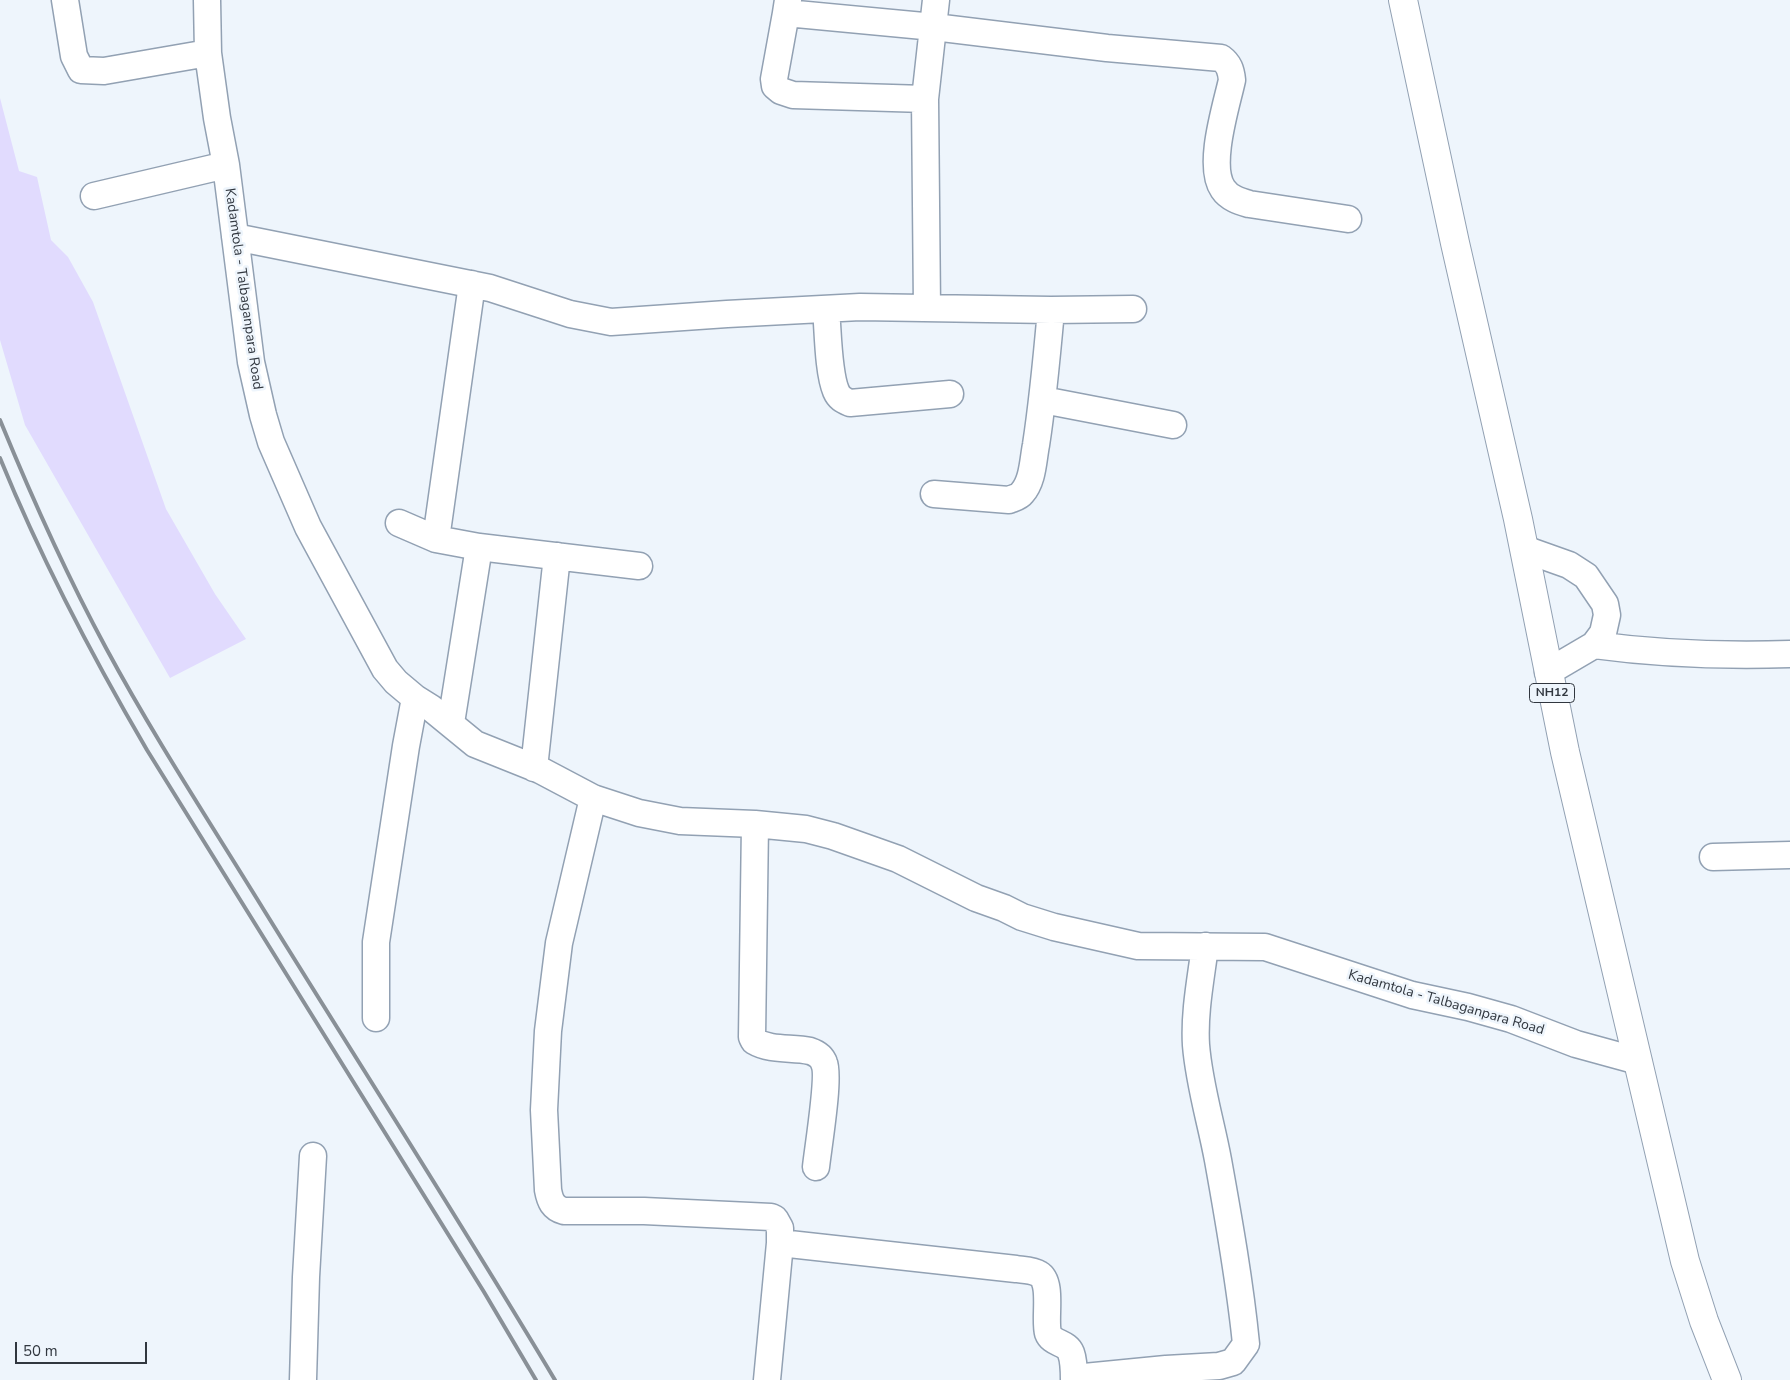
<!DOCTYPE html>
<style>
body{margin:0}
#map{position:relative;width:1790px;height:1380px;overflow:hidden;background:#eef5fc;font-family:"Nunito Sans",sans-serif}
canvas{display:block}
.scale{position:absolute;left:15px;top:1342px;width:132px;height:22px;box-sizing:border-box;border:2px solid #31373f;border-top:0;padding-left:6px;font-size:15px;line-height:18px;white-space:nowrap;color:#31373f;-webkit-text-stroke:4px #eef5fc;paint-order:stroke}
</style>
<div id="map">
<canvas width="1790" height="1380"></canvas>
<div class="scale">50 m</div>
</div>
<script>
const g = document.querySelector('canvas').getContext('2d');
g.lineJoin = 'round';
function fillPath(path, color) { g.fillStyle = color; g.fill(path, 'evenodd'); }
function strokePath(path, color, width, dash) { g.strokeStyle = color; g.lineWidth = width; g.lineCap = dash ? 'butt' : 'round'; g.setLineDash(dash || []); g.stroke(path); }
function write(font, color, halo, rows, align = 'center') {
  g.font = font + ' "Nunito Sans",sans-serif'; g.lineWidth = 5; g.setLineDash([]); g.textBaseline = 'middle'; g.strokeStyle = halo; g.fillStyle = color; for (const [text, x, y, turn = 0] of rows) {
    g.save(); g.translate(x, y); g.rotate((+turn || 0) * Math.PI / 180); g.textAlign = isNaN(turn) ? turn : align; if (halo) g.strokeText(text, 0, 0); g.fillText(text, 0, 0); g.restore();
  }
}
const green = new Path2D(`
 M0,98L19,171L37,177L51,240L68,257L93,302L166,509L215,594L246,639L170,678L25,425L0,340Z`);
const minor = new Path2D(`
 M65,0L74,56L81,70L104,71L208,53
 M207,0L208,53L217,118L226,165L251,362L263,415L271,442L308,527L385,669L396,682L415,698L431,708L475,744L540,770L593,798L639,813L680,821L755,824L806,829L833,836L898,859L976,898L1004,908L1022,917L1054,927L1138,946L1265,947L1412,995L1468,1007L1511,1019L1576,1044L1638,1061
 M788,0L786,13L934,27L1107,48L1221,58C1229,64 1231,70 1232,80C1226,107 1207,166 1223,189C1229,198 1239,201 1249,204L1348,219
 M786,13L774,79L775,86L781,91L793,95L925,99L936,0
 M925,99L927,308
 M94,196L226,165
 M235,237L490,288L570,314L611,322L727,314L860,307L1051,310L1133,309
 M826,309C828,330 828,372 836,391C839,398 843,400 850,403L950,394
 M1043,400L1173,425
 M934,494L1009,500C1014,498 1019,497 1022,493C1033,481 1033,460 1036,445C1043,400 1047,355 1051,310
 M399,523L436,539L479,547L639,566
 M436,539L472,284
 M1524,549L1569,565L1586,576L1605,604L1607,615L1603,633L1594,645L1548,672
 M1594,645C1660,654 1724,656 1790,654
 M451,723L479,547
 M534,768L557,556
 M593,798L559,943L548,1031L544,1110L548,1190C550,1201 553,1208 564,1211H644L771,1217L775,1219L780,1228V1243L1016,1269C1022,1270 1033,1270 1039,1274C1053,1282 1044,1319 1048,1333C1052,1344 1067,1342 1071,1353C1074,1361 1074,1371 1074,1380
 M755,824L752,1037L754,1041C771,1051 792,1047 810,1051C816,1053 822,1057 824,1063C830,1076 818,1148 816,1167
 M1713,857L1790,855
 M376,1018V942L406,746L415,698
 M1074,1378L1166,1369L1219,1366L1233,1362L1246,1344C1240,1283 1229,1221 1218,1160C1211,1122 1199,1084 1196,1045C1194,1012 1201,978 1205,946
 M303,1380L306,1277L313,1156
 M767,1380L780,1243`);
const major = new Path2D(`
 M1403,0L1455,243L1518,519L1565,752L1685,1261L1704,1321L1727,1380`);
const rail = new Path2D(`
 M0,420C32,498 66,574 106,648C155,739 213,827 267,915C363,1070 462,1224 555,1380
 M0,458C41,559 92,656 147,750L484,1292L536,1380`);
const shields = [
 [1552,693,45]
];
const shieldNames = [
 ["NH12",1552,693]
];
const streetNames = [
 ["Kadamtola - Talbaganpara Road",243,289,82],
 ["Kadamtola - Talbaganpara Road",1446,1003,16]
];
fillPath(green, '#e1dbfe');
strokePath(minor, '#92a1b3', 29);
strokePath(major, '#92a1b3', 30);
strokePath(minor, '#fff', 26);
strokePath(major, '#fff', 28);
strokePath(rail, '#899097', 4);
for (const [x, y, w] of shields) { const box = new Path2D(); box.roundRect(x - w / 2, y - 9.5, w, 19, 4); g.fillStyle = '#eef5fc'; g.fill(box); strokePath(box, '#31373f', 1); }
write('bold 12px', '#31373f', null, shieldNames);
write('14px', '#31373f', '#eef5fc', streetNames);
</script>
